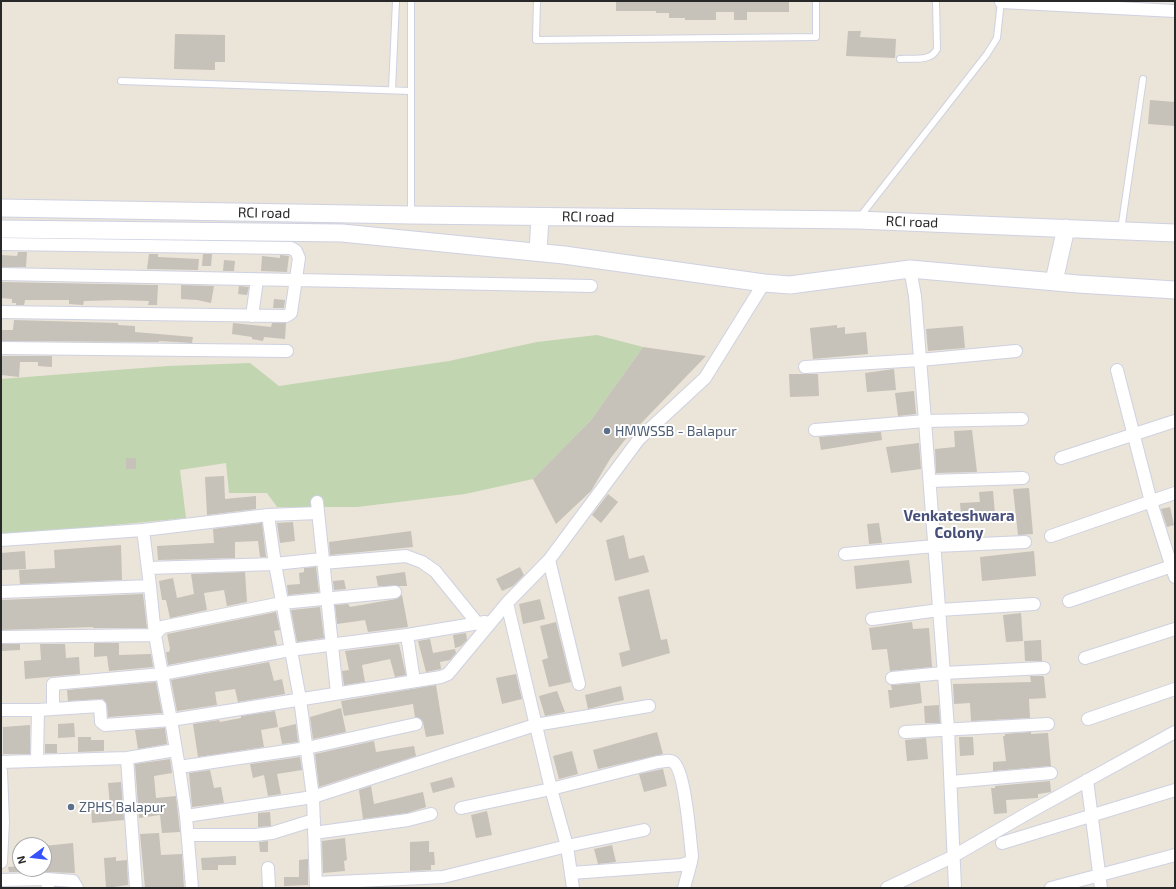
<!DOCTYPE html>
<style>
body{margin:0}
#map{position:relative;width:1176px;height:889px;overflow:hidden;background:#ebe4d9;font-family:"Exo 2",sans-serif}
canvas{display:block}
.frame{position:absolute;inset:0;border:2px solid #282828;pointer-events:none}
.north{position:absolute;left:12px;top:837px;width:40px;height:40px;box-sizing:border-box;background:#fff;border:1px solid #a9a9a9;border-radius:50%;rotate:255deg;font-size:11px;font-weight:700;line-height:16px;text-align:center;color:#282828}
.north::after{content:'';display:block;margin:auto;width:14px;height:18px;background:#3652fb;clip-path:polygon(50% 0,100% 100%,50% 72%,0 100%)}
</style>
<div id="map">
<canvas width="1176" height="889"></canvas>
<div class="frame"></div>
<div class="north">N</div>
</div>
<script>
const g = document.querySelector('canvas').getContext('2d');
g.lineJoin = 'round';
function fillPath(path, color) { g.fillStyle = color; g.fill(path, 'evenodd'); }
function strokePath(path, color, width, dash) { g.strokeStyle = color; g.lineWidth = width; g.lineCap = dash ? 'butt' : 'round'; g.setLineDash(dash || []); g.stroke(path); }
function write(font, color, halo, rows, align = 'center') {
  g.font = font + ' "Exo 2",sans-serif'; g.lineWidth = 4; g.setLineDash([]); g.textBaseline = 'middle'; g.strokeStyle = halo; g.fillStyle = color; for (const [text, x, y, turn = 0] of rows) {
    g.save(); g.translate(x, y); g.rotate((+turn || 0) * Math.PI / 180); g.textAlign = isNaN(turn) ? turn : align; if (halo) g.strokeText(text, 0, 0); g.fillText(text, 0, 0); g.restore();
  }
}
const cemetery = new Path2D(`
 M597,335L643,347L591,420L533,479L465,494L357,507H277L267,493H229L226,463L180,470L186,518L1,536V379L168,366L250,363L279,386L449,361L537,342Z`);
const building = new Path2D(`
 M616,1H789V12H747V20H734V12H716V20H685V18H669V13H656V11H616Z
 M848,31H861L860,37L896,39L895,58L846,56Z
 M175,34L225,35V62H215V70L174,69Z
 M1150,100L1175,102V126L1148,124Z
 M18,252H27L26,267H1V255L17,256Z
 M149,254H158V257L199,259L198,270L147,269Z
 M203,254H212L211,266H202Z
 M280,255L289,256L287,272L261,271L262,256L280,258Z
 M224,260L235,261L234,271H223Z
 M1,282L158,285L157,305H148L149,301L120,300L84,301L83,305L69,304V300H25L24,305H16V303H12V299L1,298Z
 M181,285L214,286L211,303L197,300L181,299Z
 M239,286L249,287L247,295L238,294Z
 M274,299L285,300L284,308H273Z
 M14,320L118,323V325L135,326V332L193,337L192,343L159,341V342L1,341V330H13Z
 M233,323L271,327L272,323H286L285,339L264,337L263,341L252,339V337L232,334Z
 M837,325V328L845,327V334L866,332L868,354L813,359L810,328Z
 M963,326L965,348L928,351L926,329Z
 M643,347L706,356L624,441L610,459L591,491L556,524L533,479L591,420Z
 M1,356H52V367L38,366V362H20L19,377L1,375Z
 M894,369L896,390L867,392L865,373Z
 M789,374H818L819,396L790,397Z
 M914,391L916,414L898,416L895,393Z
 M972,430L977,472L936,473L935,449L955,447L954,431Z
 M881,432L882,440L821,450L819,437Z
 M919,443L921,469L891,473L886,447Z
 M126,458H136V469H126Z
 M224,476L225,499L256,496V509L207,515L205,477Z
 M1029,488L1033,534L1018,535L1013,489Z
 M993,491L995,514L961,515L960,503L980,502L979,492Z
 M608,494L618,502L601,523L592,515Z
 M1170,507L1174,525L1167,527L1161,509Z
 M293,522L295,541L280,543L277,523Z
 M262,523L266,557H260L258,541L235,542V558L158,560L157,546L214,543L213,529Z
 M879,523L882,543L869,544L867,524Z
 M411,531L413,547L330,555L329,542Z
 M624,535L629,559L644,555L649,572L615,581L606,540Z
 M121,545L122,580L20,584L19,570L55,568L54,550Z
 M25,551L26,569L1,570V553Z
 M1034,551L1036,576L982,581L980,557Z
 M909,560L912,583L856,589L854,566Z
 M316,567L319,592L288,595L287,585L300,584L299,573L304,572V568Z
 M520,567L524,575L513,586L502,591L496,579Z
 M245,572L247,602L227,606L224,590L204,593L207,610L170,618L166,600H162L159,581L173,578L177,598L194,594L191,574Z
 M405,572L407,586H378L376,576Z
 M344,580L346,589L334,590L333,581Z
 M649,589L661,640L667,639L670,653L622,667L619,653L630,650L618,597Z
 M143,594L147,628H93V627L1,630V600Z
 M402,595L408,627L368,632L365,620L337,624L335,605L348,604L350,607L396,599Z
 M540,599L545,619L523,624L519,604Z
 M320,607L324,638L297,642L291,610Z
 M276,612L280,630L274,631L277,645L168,665L166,652H169L170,649L167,634Z
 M1021,613L1023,641L1006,642L1003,615Z
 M556,622L571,682L549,687L542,660L548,658L540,626Z
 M912,622L913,629L929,628L932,667L890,671L887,649L872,650L869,628Z
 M466,633L467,640L461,646L455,648L453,635Z
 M430,639L433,653L455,649L456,653L450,660L440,662L441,669L426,672L418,641Z
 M1041,640L1042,661H1025L1024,641Z
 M94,643H119V655L151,654L153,667L109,671L107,656L94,657Z
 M1,644H20V650L1,651Z
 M40,644H65L66,658L79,657L80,674L25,679L24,661L41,660Z
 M399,644L406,675L395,677L390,659L362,665L365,682L344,685L342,671L349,670L345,651Z
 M269,662L274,681L282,679L285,694L238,702L235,689L215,692L217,705L177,711L171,680Z
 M516,674L522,699L502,704L496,678Z
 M1030,676H1043L1044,677L1046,698L1029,699L1030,718L971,721L970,703L954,704L953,684L1031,682Z
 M156,682L162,713L108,717L107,705L103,699L68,701L67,690Z
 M920,683L922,703L890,708L888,690H892L891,685Z
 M436,685L444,734L426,737L423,722L421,719L415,717L413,704L344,716L341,701Z
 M621,686L624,700L588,709L585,695Z
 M557,691L565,712L545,716L539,696Z
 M939,705L940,723H925L924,706Z
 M341,708L346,732L313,739L310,717Z
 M275,711L278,727L261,730L264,747L198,757L193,724L219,720L220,722L241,718V716Z
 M74,723L75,737L58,738V724Z
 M296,724L298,742L282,744L279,728Z
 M30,725V754H3V727Z
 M165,728L167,744L138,749L135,730Z
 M657,732L663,754L598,769L593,750Z
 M1031,732V734L1048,733L1051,766L993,771V762L1006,761L1003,736H1005V734Z
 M78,737H91V740H104V751L78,752Z
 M959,737H973L974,755L960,756Z
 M926,738L928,759L907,761L905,740Z
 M374,741L376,752L414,746L416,756L319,787L315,754Z
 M45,744H57V753H45Z
 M572,751L578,774L559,779L553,756Z
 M300,757L302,770L277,774L281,794L268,796L264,775L253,778L250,764Z
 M170,759L172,773L154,776L156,798L176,796L180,832L162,833L160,815L139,818L135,764Z
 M663,769L667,786L644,792L639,774Z
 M210,770L214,788L221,787L224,803L192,807L189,773Z
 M452,777L455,787L433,793L430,783Z
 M1050,781L1051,792L1038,794V798L1006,800L1007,813L994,814L991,788H995V786Z
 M121,782L124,820L92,823L91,807L110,806L108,783Z
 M371,786L374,804L423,792L426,807L407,813L363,819L359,790Z
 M487,811L492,835L476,838L471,815Z
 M270,812L271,826L258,827V813Z
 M159,833L161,855L182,854L184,888H145L140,834Z
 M345,838L347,860L344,861L345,871L323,873L322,841Z
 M268,841V852H260L259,842Z
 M429,841V852H434L435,865H431V870L410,871V842Z
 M73,843L75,873L44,872V846Z
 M612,845L616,862L598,864L594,849Z
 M236,856V865H218V870H202L201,858Z
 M116,857V861L127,860L128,885L106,888L104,858Z
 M308,859V885L284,886V877H299V860Z
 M20,866V869H23V872H9L8,867Z`);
const service = new Path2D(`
 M537,1L536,40L816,37V1
 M900,59C913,58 931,62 937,49L936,1
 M121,81L410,91
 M392,90L396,1
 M411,213V1
 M859,218L987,54L997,38L1001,1
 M1121,230L1143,79`);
const minor = new Path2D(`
 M1001,2L1175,11
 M1,244L291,248L296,251L299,258L291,313L286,316L1,312
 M910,269L915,296L925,421L948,728L955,888
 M1,274L591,286
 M252,316L257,280
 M1,348L287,351
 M805,367L920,360L1016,351
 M1117,370L1151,502L1175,577
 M815,430L925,421L1022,419
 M1061,458L1175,421
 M930,481L1023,478
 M317,502L337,693
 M1051,536L1175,493
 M1,540L143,530
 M845,554L935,546L1025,542
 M549,560L579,684
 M323,563L406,556L422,562L435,571L478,624
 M148,568L275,564L322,559
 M150,586L143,530L268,515L318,513
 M1,592L150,586L155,635L162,627L282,603L395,592
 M1069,601L1175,565
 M507,603L551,789L567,846L573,888
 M872,619L939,610L1034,604
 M407,635L485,622
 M1,637L155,635L162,674L53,684V709L38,710L37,761
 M1085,658L1175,629
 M892,678L943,673L1044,668
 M414,681L407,635L290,650L162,674L171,720L441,677L448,674L507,603L549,560L639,439L705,378L764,283
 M53,709L100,706L101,722L105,725L171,720L176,750
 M1,710H38
 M1088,719L1175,689
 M905,732L1048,724
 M1,762L127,758
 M179,767L186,816
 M1,771L3,822L1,862
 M1087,780L1101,888
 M951,782L1051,773
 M461,808L551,789L658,762C663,762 669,759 673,762C685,769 690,839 692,856L691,862L681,865L571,873
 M314,833L408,820L431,814
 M188,835H255L272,833L314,820
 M1002,843L1175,790
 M268,868L269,888
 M47,879L73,881L77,888
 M1,880L47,879L48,888
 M316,883L443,877L567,846L644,830
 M136,888L127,758L176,750L179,767L307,748L416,724
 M192,888L186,816L313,797L300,699L275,564L268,515
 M316,888L313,797L535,725L649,706
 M684,888L691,862
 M887,888L952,857L1028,813L1175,732
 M1051,888L1175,855`);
const secondary = new Path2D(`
 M1,208L411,215L857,220L1175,233
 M1,229L342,233L564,255L764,283L790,285L910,269L1078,284L1175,290
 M538,252L540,217
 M1054,281L1066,228`);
const markers = [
 [607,431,4,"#5c6f8a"],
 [71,807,4,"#5c6f8a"]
];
const streetNames = [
 ["RCI road",264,213,1],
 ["RCI road",588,217,1],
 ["RCI road",912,222,2]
];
const serviceNames = [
 ["HMWSSB - Balapur",615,431],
 ["ZPHS Balapur",79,807]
];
const neighbourhoodNames = [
 ["Venkateshwara",959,516],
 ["Colony",959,533]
];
fillPath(cemetery, '#c1d5b0');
fillPath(building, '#c6c1b9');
strokePath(service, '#ced1e1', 8);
strokePath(minor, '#ced1e1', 14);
strokePath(secondary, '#ced1e1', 19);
strokePath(service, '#fff', 6);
strokePath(minor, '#fff', 12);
strokePath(secondary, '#fff', 17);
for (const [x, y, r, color] of markers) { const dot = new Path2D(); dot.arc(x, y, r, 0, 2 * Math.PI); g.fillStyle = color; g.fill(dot); strokePath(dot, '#fff', 1.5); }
write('14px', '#282828', '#fff', streetNames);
write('14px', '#4e5e75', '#fff', serviceNames, 'left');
write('bold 15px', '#484f79', '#fff', neighbourhoodNames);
</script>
